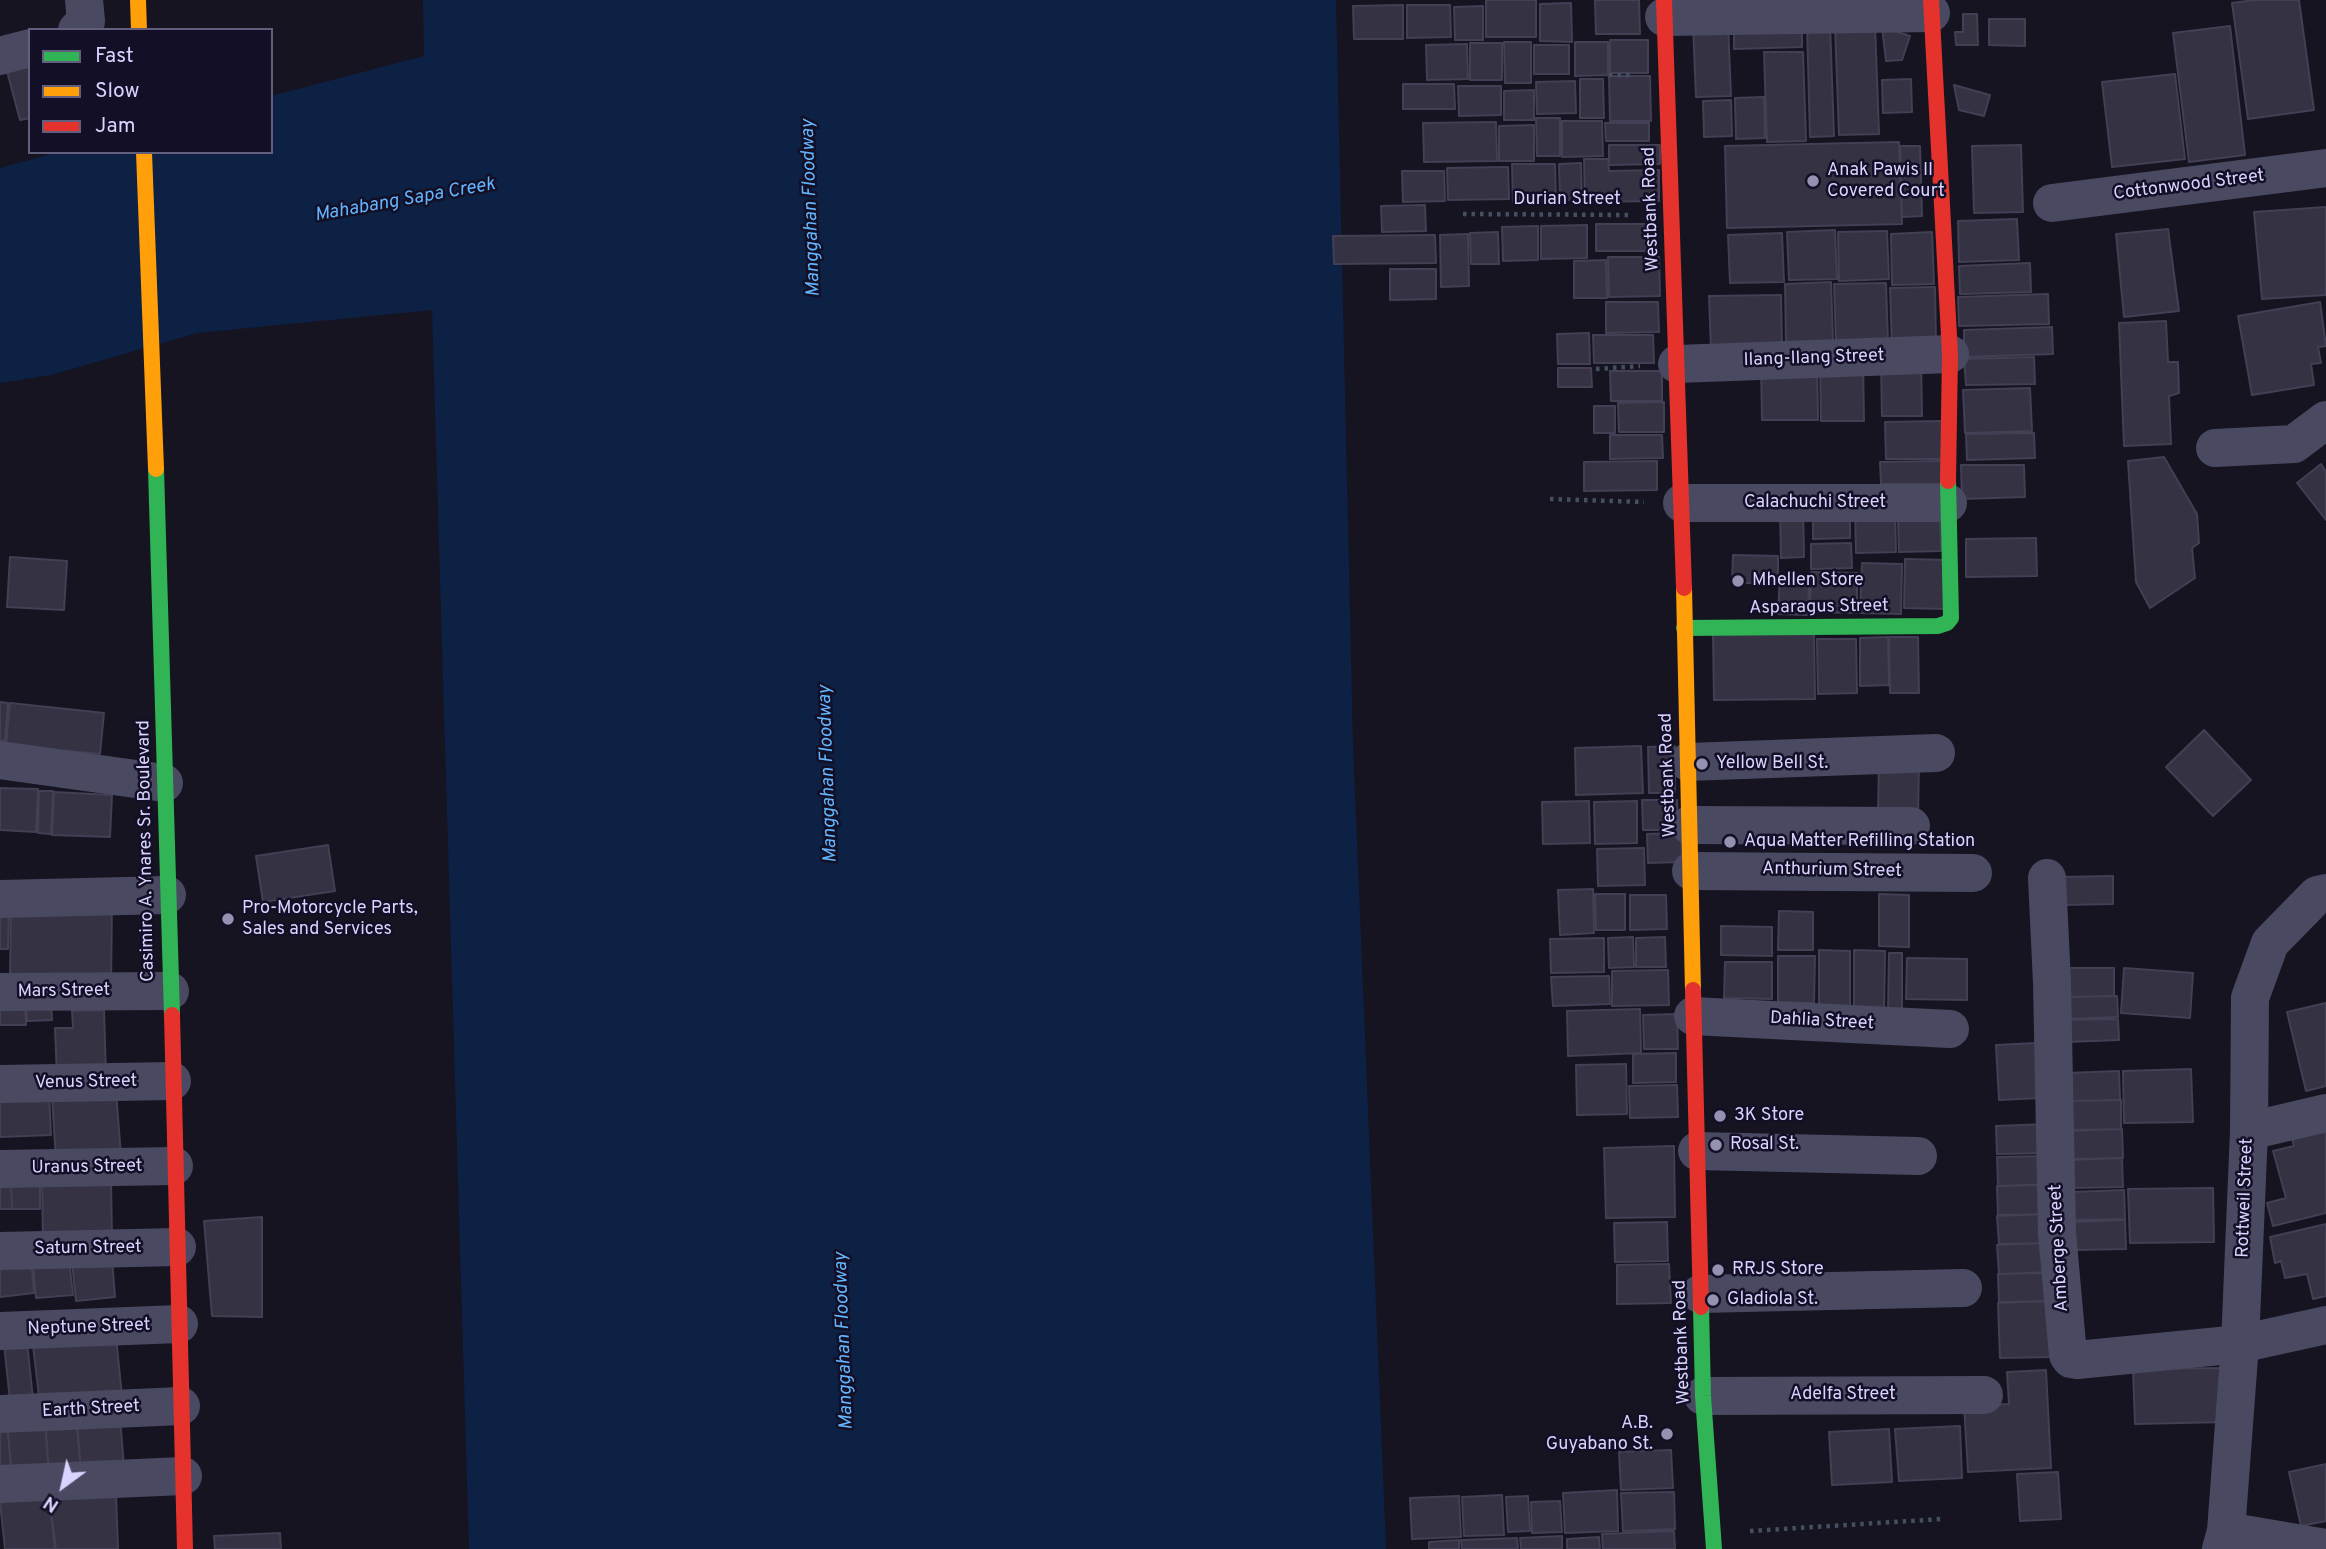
<!DOCTYPE html>
<style>
body{margin:0}
#map{position:relative;width:2326px;height:1549px;overflow:hidden;background:#161421;font-family:Overpass,sans-serif}
canvas{display:block}
.legend{position:absolute;left:28px;top:28px;width:245px;height:126px;box-sizing:border-box;background:#130f26;border:2px solid #625e7d;margin:0;padding:9px 12px;list-style:none;font-size:21px;color:#d9d4ff}
.legend li{display:flex;align-items:center;gap:14px;height:35px}
.legend b{width:35px;border:2px solid #625e7d}
.north{position:absolute;left:28px;top:1451px;width:70px;height:70px;-webkit-text-stroke:5px #130f26;paint-order:stroke;rotate:213deg;font-size:19px;font-weight:700;line-height:28px;text-align:center;color:#d9d4ff}
.north::after{content:'';display:block;margin:auto;width:24px;height:32px;background:#d9d4ff;clip-path:polygon(50% 0,100% 100%,50% 72%,0 100%)}
</style>
<div id="map">
<canvas width="2326" height="1549"></canvas>
<ul class="legend">
<li><b style="height:9px;background:#30b455"></b>Fast</li>
<li><b style="height:9px;background:#ff9f0a"></b>Slow</li>
<li><b style="height:9px;background:#e5322d"></b>Jam</li>
</ul>
<div class="north">N</div>
</div>
<script>
const g = document.querySelector('canvas').getContext('2d');
g.lineJoin = 'round';
function fillPath(path, color) { g.fillStyle = color; g.fill(path, 'evenodd'); }
function strokePath(path, color, width, dash) { g.strokeStyle = color; g.lineWidth = width; g.lineCap = dash ? 'butt' : 'round'; g.setLineDash(dash || []); g.stroke(path); }
function write(font, color, halo, rows, align = 'center') {
  g.font = font + ' Overpass,sans-serif'; g.lineWidth = 5; g.setLineDash([]); g.textBaseline = 'middle'; g.strokeStyle = halo; g.fillStyle = color; for (const [text, x, y, turn = 0] of rows) {
    g.save(); g.translate(x, y); g.rotate((+turn || 0) * Math.PI / 180); g.textAlign = isNaN(turn) ? turn : align; if (halo) g.strokeText(text, 0, 0); g.fillText(text, 0, 0); g.restore();
  }
}
const water = new Path2D(`
 M423,0H1336L1353,745L1386,1549H469L432,310L197,333L51,375L0,383V168L59,152H271V96L424,56Z`);
const building = new Path2D(`
 M1486,0H1536V37H1486Z
 M1595,0H1639L1640,34H1596Z
 M2254,0H2299L2314,110L2248,119L2232,3Z
 M1571,3L1572,42L1540,41V4Z
 M1403,5V39H1354L1353,6Z
 M1407,5H1450L1451,37L1407,38Z
 M1483,6V40H1455L1454,7Z
 M1963,14H1977L1978,45H1956L1955,32H1963Z
 M1989,19H2025V46L1989,45Z
 M1802,22V47L1734,49V24Z
 M1728,23L1731,96L1696,97L1693,24Z
 M1807,24H1830L1834,136L1810,137Z
 M1875,25L1879,134L1839,135L1835,26Z
 M2230,26L2245,155L2189,162L2173,33Z
 M1882,27L1910,36L1902,60L1886,61Z
 M1610,40H1648V73H1610Z
 M1504,42H1531V83H1505Z
 M1575,42H1608V75L1575,76Z
 M1470,43H1502V80H1470Z
 M1467,44L1468,79L1427,80L1426,45Z
 M1534,45H1569V74H1534Z
 M1764,52H1803L1806,141L1767,142Z
 M30,53V118L20,120L4,60Z
 M2175,74L2185,159L2112,167L2102,82Z
 M1609,76H1650L1651,121H1610Z
 M1580,79H1603L1604,118H1580Z
 M1911,79L1912,112L1883,113L1882,80Z
 M1575,81L1576,113L1537,114L1536,82Z
 M1403,84H1454L1455,109H1403Z
 M1954,85L1990,95L1984,116L1959,110Z
 M1458,86H1501V115L1459,116Z
 M1534,90V120H1504V91Z
 M1764,97L1765,138L1736,139L1735,98Z
 M1731,100L1732,136L1704,137L1703,101Z
 M1536,118H1560V156H1537Z
 M1562,121H1602L1603,156L1562,157Z
 M1496,122L1497,161L1424,162L1423,123Z
 M1605,123H1649V141H1606Z
 M1534,125V161H1499V126Z
 M1899,142L1902,224L1727,228L1725,146Z
 M1609,145H1660V164L1609,165Z
 M2021,145L2023,212L1974,213L1972,146Z
 M1900,146H1920L1922,216L1902,217Z
 M1584,159H1608L1609,171L1659,170V201L1585,202Z
 M1581,163L1582,200H1560L1559,164Z
 M1512,164H1555L1556,201L1513,202Z
 M1508,167L1509,199L1448,200L1447,168Z
 M1402,171H1444L1445,201L1403,202Z
 M1425,205L1426,231L1382,232L1381,206Z
 M2326,207V295L2262,299L2254,212Z
 M2017,219L2019,260L1959,262L1958,221Z
 M1596,224H1645L1646,251H1596Z
 M1587,225V258L1541,259V226Z
 M1538,226V260L1503,261L1502,227Z
 M2168,229L2179,311L2124,317L2116,234Z
 M1835,230L1837,279L1789,280L1787,232Z
 M1887,231L1889,279L1839,281L1838,232Z
 M1498,232L1499,264H1471L1470,233Z
 M1932,232L1934,284L1892,285L1891,234Z
 M1782,233L1784,282L1730,283L1728,235Z
 M1468,234L1469,286L1441,287L1440,235Z
 M1435,235L1436,263L1334,264L1333,236Z
 M1608,257H1659L1660,296L1609,297Z
 M1606,260L1607,298H1574V261Z
 M2030,263L2031,292L1960,294L1959,266Z
 M1390,269H1436V299L1390,300Z
 M1831,282L1833,343L1786,344L1785,284Z
 M1886,283L1888,342L1836,343L1834,284Z
 M1935,287L1936,346L1892,347L1890,288Z
 M2048,294L2049,324L1959,326L1958,297Z
 M1781,295L1782,347L1711,349L1709,296Z
 M1606,302H1658L1659,332L1606,333Z
 M2320,302L2326,346L2318,347L2321,363L2311,364L2314,385L2252,395L2238,316Z
 M2166,321L2168,362H2178L2179,393L2169,396L2171,444L2124,446L2119,323Z
 M2052,327L2053,354L1964,357V330Z
 M1589,333L1590,364H1558L1557,334Z
 M1593,335H1653L1654,363H1594Z
 M2034,357L2035,384L1966,385L1964,359Z
 M1820,361H1863L1864,421H1821Z
 M1881,361H1921L1922,416H1882Z
 M1761,365H1817L1818,420H1762Z
 M1558,368H1591L1592,387H1558Z
 M1610,371H1662V401H1611Z
 M2030,388L2032,431L1965,433L1963,390Z
 M1664,402V432H1619L1618,403Z
 M1594,406H1615V433H1594Z
 M1942,421V459H1886L1885,422Z
 M2034,433L2035,458L1967,460L1966,434Z
 M1610,435H1662L1663,458L1610,459Z
 M2164,457L2197,514L2199,543L2192,548L2195,578L2150,608L2136,582L2128,461Z
 M1657,461V490L1584,491V462Z
 M1941,461L1942,484H1881L1880,462Z
 M2321,464L2326,472V520L2297,483Z
 M1961,465H2024L2025,497L1962,499Z
 M1803,508L1804,557L1781,558L1780,509Z
 M1813,509H1850V538L1813,539Z
 M1855,509H1895L1896,552L1856,553Z
 M1898,518H1940L1941,551L1899,552Z
 M2036,538L2037,576L1966,577V539Z
 M1851,543L1852,568L1811,569V544Z
 M1733,555L1778,556V583H1732Z
 M10,557L67,561L64,610L7,607Z
 M1905,559L1947,560L1946,609L1904,608Z
 M1862,563L1902,564L1901,614L1860,613Z
 M1811,572L1857,573V613L1810,612Z
 M1780,575H1809L1808,615L1778,614Z
 M1814,633L1815,699L1714,700L1713,634Z
 M1888,637L1889,685L1860,686V638Z
 M1889,637H1918L1919,693H1890Z
 M1817,639H1856L1857,693L1818,694Z
 M0,702L8,703L5,741L0,740Z
 M10,703L104,713L100,754L6,745Z
 M2204,730L2251,780L2213,816L2166,767Z
 M1641,746L1643,793L1576,795L1575,748Z
 M1675,746V793H1649L1648,747Z
 M1879,759L1919,760L1918,819L1878,818Z
 M0,788L38,789L36,832L0,830Z
 M39,791H53L51,834L38,833Z
 M54,792L112,795L110,837L52,835Z
 M1642,800H1677L1678,830H1643Z
 M1589,801L1590,843L1543,844L1542,802Z
 M1637,801V843L1595,844L1594,802Z
 M1681,833L1682,862L1648,863L1647,834Z
 M328,845L335,891L263,902L256,856Z
 M1644,848L1645,885L1598,886L1597,849Z
 M2113,876V904L2061,905L2060,877Z
 M1593,889L1594,933L1560,935L1558,890Z
 M1595,894H1625V930H1596Z
 M1879,894L1909,895V947L1879,946Z
 M1630,895H1666L1667,929L1630,930Z
 M11,900L112,902L111,986L10,983Z
 M0,902H9L8,949H0Z
 M1779,911L1813,912V950H1778Z
 M1721,926L1772,927V956L1721,955Z
 M1633,937L1634,967L1609,968L1608,938Z
 M1665,937L1666,967H1636V938Z
 M1604,938V972L1551,973L1550,939Z
 M1819,950L1850,951V1012H1819Z
 M1854,950L1885,951L1884,1011H1854Z
 M1889,953H1902V1012H1888Z
 M1778,956H1815L1814,1003L1778,1002Z
 M1907,958L1967,959V1000L1906,999Z
 M1725,962H1772V999L1724,998Z
 M2064,968H2114V996L2066,997Z
 M2124,968L2193,973L2190,1018L2121,1013Z
 M1668,970L1669,1005L1612,1006V971Z
 M1609,976L1610,1004L1553,1006L1551,977Z
 M2117,996L2118,1017L2065,1019L2066,997Z
 M0,1002H25L26,1025H0Z
 M51,1002L52,1020L27,1021L26,1003Z
 M2326,1003V1086L2306,1091L2287,1012Z
 M1640,1009L1641,1053L1568,1056L1567,1011Z
 M104,1010L106,1075L57,1077L55,1028H73L72,1011Z
 M1677,1014L1678,1049H1644L1643,1015Z
 M2118,1019L2119,1040L2066,1042L2065,1020Z
 M2035,1043L2039,1098L1999,1100L1996,1045Z
 M1676,1053V1082L1633,1083V1054Z
 M1626,1064L1627,1114L1577,1115L1576,1065Z
 M2191,1069L2193,1122L2124,1123L2123,1071Z
 M2119,1071L2120,1100L2068,1101L2067,1073Z
 M1677,1085L1678,1117L1630,1118L1629,1086Z
 M49,1091L51,1135L0,1137V1093Z
 M116,1091L121,1156L56,1160L52,1095Z
 M2121,1100V1129L2069,1130L2068,1101Z
 M2048,1124L2049,1153L1997,1154L1996,1126Z
 M2122,1129L2123,1158L2070,1159L2069,1131Z
 M2326,1130V1213L2273,1226L2267,1203L2286,1198L2273,1151L2294,1146L2292,1139Z
 M1674,1146L1675,1217L1606,1218L1604,1148Z
 M2049,1156L2050,1184L1998,1186L1997,1157Z
 M2122,1158L2123,1187L2071,1188L2070,1160Z
 M111,1179L112,1242L43,1243L42,1180Z
 M40,1181V1209H12L11,1182Z
 M0,1182H11L12,1209H0Z
 M2050,1185V1214L1998,1215L1997,1186Z
 M2213,1188L2214,1242L2130,1243L2128,1189Z
 M2124,1190L2125,1219L2073,1220L2072,1192Z
 M2050,1214L2051,1243L1999,1244L1997,1216Z
 M262,1217V1317L212,1316L204,1221Z
 M2125,1220L2126,1249L2074,1250L2073,1222Z
 M1667,1222L1668,1261L1615,1262L1614,1223Z
 M2326,1224V1296L2313,1299L2307,1274L2285,1278L2281,1261L2275,1263L2270,1237Z
 M2050,1243L2051,1272L1999,1274L1997,1245Z
 M31,1258L34,1293L0,1297V1260Z
 M69,1259L73,1295L36,1298L33,1263Z
 M112,1259L115,1297L76,1301L72,1262Z
 M1669,1264L1671,1303L1617,1304V1265Z
 M2050,1273L2051,1301L1999,1302L1998,1274Z
 M2051,1301L2052,1357L2000,1358L1998,1303Z
 M116,1337L122,1396L40,1405L33,1346Z
 M27,1342L34,1408L11,1410L4,1344Z
 M2226,1368L2227,1422L2135,1424L2133,1369Z
 M2046,1370L2051,1468L1968,1472L1964,1405L2009,1404L2007,1372Z
 M76,1418L81,1471L49,1473L45,1421Z
 M120,1418L124,1467L81,1471L77,1422Z
 M45,1421L49,1473L12,1476L7,1424Z
 M0,1422H7L12,1476L0,1478Z
 M1960,1426L1962,1478L1899,1481L1895,1429Z
 M1889,1429L1892,1482L1832,1485L1829,1432Z
 M1671,1450L1673,1488L1621,1490L1619,1452Z
 M2326,1464V1521L2301,1526L2289,1472Z
 M2058,1472L2061,1519L2020,1521L2017,1474Z
 M1617,1490L1618,1531L1565,1533L1563,1493Z
 M1674,1492L1675,1529L1623,1531L1621,1493Z
 M116,1494L118,1549H56L49,1496Z
 M1502,1495L1504,1535L1464,1536L1462,1497Z
 M49,1496L55,1549H5L0,1502Z
 M1459,1496L1461,1537L1412,1539L1410,1498Z
 M1528,1496L1530,1531L1508,1532L1506,1497Z
 M1560,1501L1562,1532L1532,1533L1531,1502Z
 M1674,1531L1675,1549H1603L1602,1534Z
 M280,1533L281,1549H215L214,1536Z
 M1562,1536V1549H1521L1520,1538Z
 M1599,1537L1600,1549H1567V1539Z
 M1517,1538L1518,1549H1462L1461,1540Z
 M1459,1540V1549H1429V1542Z`);
const path = new Path2D(`
 M1609,75H1631
 M1463,214L1632,215
 M1596,369L1640,366
 M1550,499L1644,502
 M1750,1531L1942,1519`);
const street = new Path2D(`
 M1664,17L1931,13
 M77,30L86,21L84,0
 M0,56L30,48
 M2052,203L2326,168
 M1677,364L1950,354
 M2215,448L2294,444L2326,420
 M1682,503H1948
 M0,760L164,783
 M1688,762L1936,753
 M1689,825L1911,826
 M1691,871L1973,873
 M2047,878L2052,983L2057,1233L2068,1355L2071,1359L2077,1360L2240,1344L2326,1325
 M0,899L167,895
 M0,992L170,991
 M1693,1016L1950,1029
 M0,1084L172,1081
 M2249,1131L2326,1113
 M1697,1151L1918,1156
 M0,1169L174,1166
 M0,1251L177,1247
 M1700,1294L1963,1288
 M0,1331L179,1324
 M1703,1396L1984,1395
 M0,1414L181,1406
 M0,1484L183,1476
 M2226,1531L2326,1548
 M2221,1549L2226,1531L2240,1344L2249,1131L2250,998L2270,943L2317,895L2326,893`);
const fast = new Path2D(`
 M156,469L172,1015
 M1684,628L1938,626L1947,623L1951,618L1948,481
 M1701,1307L1703,1396L1714,1549`);
const slow = new Path2D(`
 M138,0L139,30
 M144,152L156,469
 M1684,588L1693,990`);
const jam = new Path2D(`
 M1664,0L1684,588
 M1931,0L1950,354L1948,481
 M1693,990L1701,1307
 M172,1015L185,1549`);
const markers = [
 [1813,181,7,"#9591b1"],
 [1738,581,7,"#9591b1"],
 [1702,764,7,"#9591b1"],
 [1730,842,7,"#9591b1"],
 [228,919,7,"#9591b1"],
 [1720,1116,7,"#9591b1"],
 [1716,1145,7,"#9591b1"],
 [1718,1270,7,"#9591b1"],
 [1713,1300,7,"#9591b1"],
 [1667,1434,7,"#9591b1"]
];
const poiNames = [
 ["Anak Pawis II",1827,171],
 ["Covered Court",1827,192],
 ["Mhellen Store",1752,581],
 ["Yellow Bell St.",1716,764],
 ["Aqua Matter Refilling Station",1744,842],
 ["Pro-Motorcycle Parts,",242,909],
 ["Sales and Services",242,930],
 ["3K Store",1734,1116],
 ["Rosal St.",1730,1145],
 ["RRJS Store",1732,1270],
 ["Gladiola St.",1727,1300],
 ["A.B.",1653,1424,"right"],
 ["Guyabano St.",1653,1445,"right"]
];
const streetNames = [
 ["Cottonwood Street",2189,186,-7],
 ["Durian Street",1567,200],
 ["Westbank Road",1652,209,-92],
 ["Ilang-Ilang Street",1814,359,-2],
 ["Calachuchi Street",1815,503],
 ["Asparagus Street",1819,608,-1],
 ["Westbank Road",1669,775,-92],
 ["Casimiro A. Ynares Sr. Boulevard",147,851,-91],
 ["Anthurium Street",1832,871,1],
 ["Mars Street",64,992,-1],
 ["Dahlia Street",1822,1022,3],
 ["Venus Street",86,1083,-1],
 ["Uranus Street",87,1168,-1],
 ["Rottweil Street",2246,1198,-88],
 ["Amberge Street",2060,1248,-93],
 ["Saturn Street",88,1249,-1],
 ["Neptune Street",89,1328,-2],
 ["Westbank Road",1683,1342,-92],
 ["Adelfa Street",1843,1395],
 ["Earth Street",91,1410,-3]
];
const waterNames = [
 ["Mahabang Sapa Creek",405,201,-10],
 ["Manggahan Floodway",812,208,-92],
 ["Manggahan Floodway",829,774,-92],
 ["Manggahan Floodway",845,1341,-92]
];
fillPath(water, '#0d2144');
fillPath(building, '#343243');
strokePath(building, '#433f54', 2);
strokePath(path, '#44505f', 4.5, [3.5, 5]);
strokePath(street, '#4a4962', 38);
strokePath(fast, '#30b455', 16);
strokePath(slow, '#ff9f0a', 16);
strokePath(jam, '#e5322d', 16);
for (const [x, y, r, color] of markers) { const dot = new Path2D(); dot.arc(x, y, r, 0, 2 * Math.PI); g.fillStyle = color; g.fill(dot); strokePath(dot, '#130f26', 2.5); }
write('18px', '#d9d4ff', '#130f26', poiNames, 'left');
write('18px', '#d9d4ff', '#130f26', streetNames);
write('italic 19px', '#62b6ff', '#130f26', waterNames);
</script>
